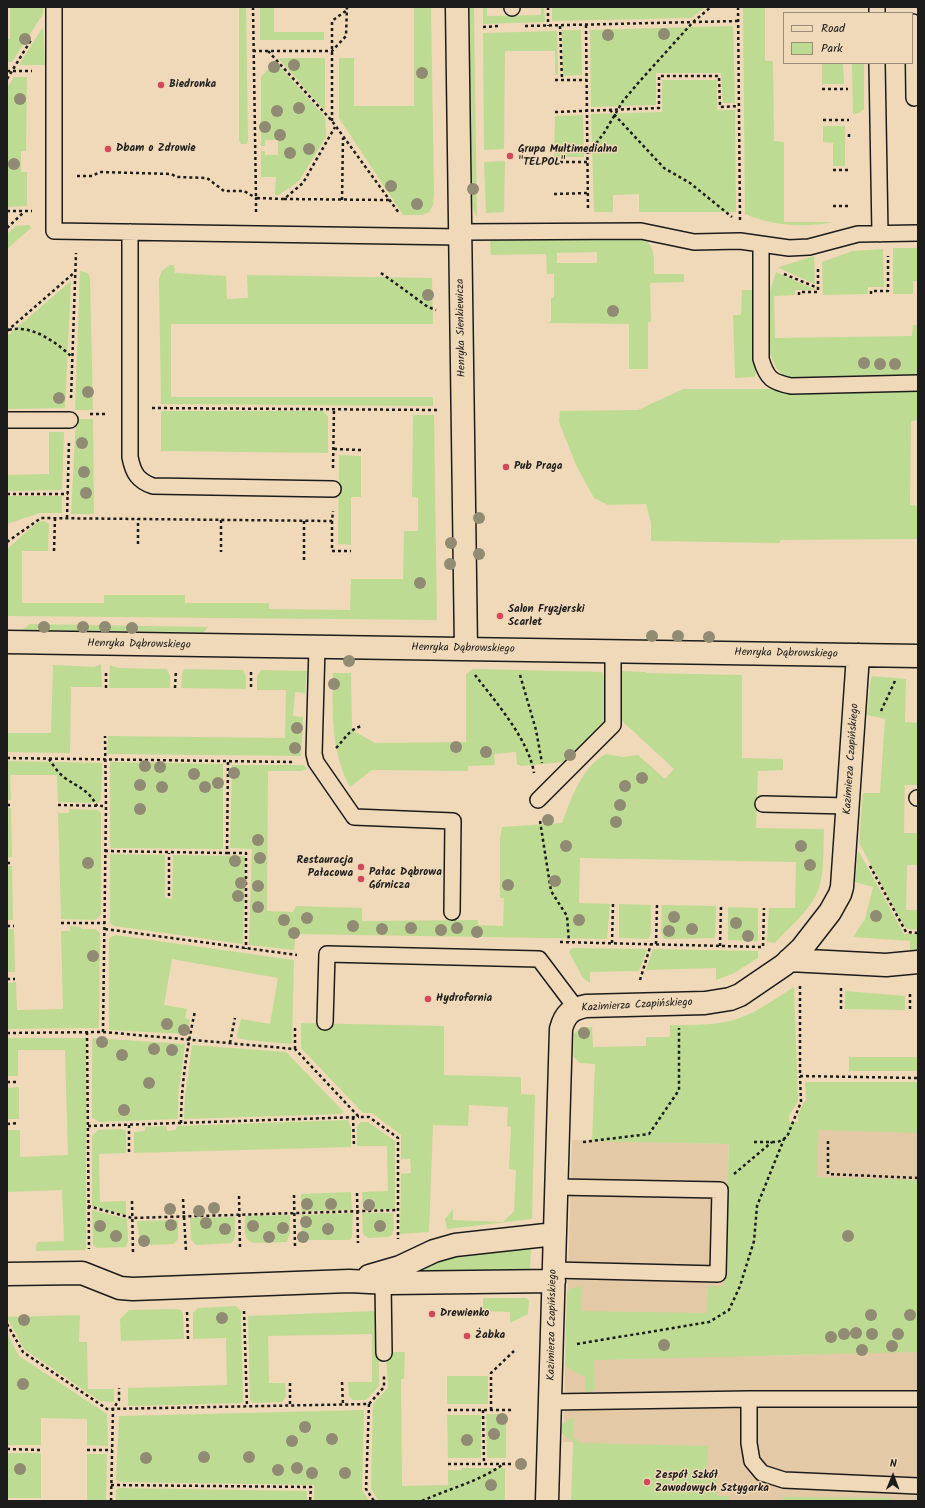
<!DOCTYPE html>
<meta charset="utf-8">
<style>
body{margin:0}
#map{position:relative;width:925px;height:1508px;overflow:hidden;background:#f0d9b8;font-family:Kalam,sans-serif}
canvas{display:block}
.frame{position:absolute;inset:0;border:8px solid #1c1c1c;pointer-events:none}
.legend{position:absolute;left:783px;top:12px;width:130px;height:52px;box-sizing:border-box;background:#f0d9b8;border:1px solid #9b8d7a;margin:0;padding:5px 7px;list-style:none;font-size:12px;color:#1c1c1c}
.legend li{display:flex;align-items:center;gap:8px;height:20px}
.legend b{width:20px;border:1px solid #9b8d7a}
.north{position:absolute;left:873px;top:1456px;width:40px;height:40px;-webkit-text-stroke:3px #f0d9b8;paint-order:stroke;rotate:1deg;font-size:11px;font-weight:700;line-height:16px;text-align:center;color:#1c1c1c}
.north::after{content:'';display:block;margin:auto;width:14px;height:18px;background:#1c1c1c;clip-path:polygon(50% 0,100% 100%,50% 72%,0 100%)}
</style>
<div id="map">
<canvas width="925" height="1508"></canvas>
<div class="frame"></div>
<ul class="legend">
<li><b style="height:5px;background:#f0d9b8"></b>Road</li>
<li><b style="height:11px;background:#bddb93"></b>Park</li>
</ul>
<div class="north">N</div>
</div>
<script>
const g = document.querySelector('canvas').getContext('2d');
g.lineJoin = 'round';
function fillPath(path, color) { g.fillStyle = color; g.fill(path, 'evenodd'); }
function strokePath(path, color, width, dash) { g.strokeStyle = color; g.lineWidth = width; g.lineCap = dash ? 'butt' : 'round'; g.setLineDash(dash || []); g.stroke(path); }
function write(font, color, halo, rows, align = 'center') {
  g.font = font + ' Kalam,sans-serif'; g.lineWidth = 3; g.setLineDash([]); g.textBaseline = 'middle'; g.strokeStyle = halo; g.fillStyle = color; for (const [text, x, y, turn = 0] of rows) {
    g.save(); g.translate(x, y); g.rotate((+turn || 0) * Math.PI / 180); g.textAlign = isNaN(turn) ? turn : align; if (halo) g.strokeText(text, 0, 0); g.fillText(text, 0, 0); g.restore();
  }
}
const built = new Path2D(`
 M811,1128L918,1130V1501H577L578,1442H563L572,1140L729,1144L722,1356L815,1355Z`);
const green = new Path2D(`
 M10,7H43V14L12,62H7V39H10Z
 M239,7H246L248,140L247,144H241L239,140Z
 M260,7H274V32H324V40H260Z
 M414,7H431L434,193L433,205L429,212L422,215H403L339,118V58H354V106H414Z
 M469,7H474L477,219L472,205Z
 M483,7H487V16L541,15V7H544L545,22L483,24Z
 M552,7H705L692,18L552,21Z
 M743,7H765V61H773L774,141L784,142V222H833C803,228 774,226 745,214Z
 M733,26L735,103H723L721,73H656V105L591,107L590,30Z
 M43,27L45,65H19Z
 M562,30H581L582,75L563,76Z
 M557,31L558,74L555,75V51H505L504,149L484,150L483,33Z
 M278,58H325V111Z
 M275,61L325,117L326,137L299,181L279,195H275L276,177H261V151H265V155H278V140H265V146H261V77Z
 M822,63H843L844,84H822Z
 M852,63H864V109L859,113L853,114Z
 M14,77H27L26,151H21V172H27V206L7,207V88Z
 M662,80H717V110H735L736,212H639V194L613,195V212H594L591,114L662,112Z
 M583,115L584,157H554L555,116Z
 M823,126H845V166H833V143L823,142Z
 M505,161L504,212L486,213L484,162Z
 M29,225L31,228L7,249V234L16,226Z
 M640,237C656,244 654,259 654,274H684V282L650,283L651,322H648V369H629V324L548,323L551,321V298L554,297V274H547L546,254L491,255L490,239ZM597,252V263H557V253Z
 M893,248H918V281H913V294H893Z
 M883,249L884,287H868V294L823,295L822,262L853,251Z
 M814,256L815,284L779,268V267Z
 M170,265H174L175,273L226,276L227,299L248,298L247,275L432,278L433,324H171V397H433V406L161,404L159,279L162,271Z
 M80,271L88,273L90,278L93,410H75Z
 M776,272L816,290H795V295L774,296L775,338L912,336L913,325H918V375L913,379L789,380L777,369L770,354L768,316L770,291Z
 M71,281L65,408L7,409V336Z
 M742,290H755L753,312L756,374L754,377L735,378L733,315H741Z
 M683,389H918V420L911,421L910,505L918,506V539L781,540L779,543L651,541V523L646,504L608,505L594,498L576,465L559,422L560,411L638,410Z
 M161,411H323L328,416V453L161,451Z
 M413,415H434L437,620L7,616V549L38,522L44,521L49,524L48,551H22V603H104V595H185V603H269V609L350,610L351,579H403L404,531H418V498L412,497Z
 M76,419H93L94,514H71Z
 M49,432H64L62,490L7,491V475L49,474Z
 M339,455L361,456V497H351V545L338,544Z
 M7,496H62V513H40L7,524Z
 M30,624L208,627L204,632L22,630Z
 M101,664L102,687H71L70,753L7,752V733H51L53,665L94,667Z
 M110,665L119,668L167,669L170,676V688H109Z
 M184,669L243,670L246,677V689L181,688L182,675Z
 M473,669L602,672L606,683L607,716L598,734L575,761L521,766L517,764L516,752L494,754L495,765L468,766V771L372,770L350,787C331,751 332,713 333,673H351L352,730L375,743L466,742V674Z
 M261,670L307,671L305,693L295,692L293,716L303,717L301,756L107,754L108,736L285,738L286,690H257V677Z
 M620,671L646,672L647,673L742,675V758L783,759V770L758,771L756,828L824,829C823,847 825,874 818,890C811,910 789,927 775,943L767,942L769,908H795L796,862L580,858L579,903L610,904L607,939L296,934L294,950L249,945L252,849L230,848L232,765H303L307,769L301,771H268L267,911L293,912L296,906L362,908V921L478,920V925L503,926L504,898H500V839L502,827L562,823C571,799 582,766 606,754L622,757L638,755L665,779L674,769L619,718Z
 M872,676L906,679L905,722L918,723V785H905V777L904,833H918V865H907L906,910H918V930L908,929L905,927L859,843L863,793H880L885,719L867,715L870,684Z
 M7,761L102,763L101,800L98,803L58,802L57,775H10L11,800H7Z
 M110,762L223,764V849L110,848Z
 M7,808H11L12,857H7Z
 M69,809L98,810L101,813V915L95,920L61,919L58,813H69Z
 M858,850L904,934H918V954L910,956V941L853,937L865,919L873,887L855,882Z
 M110,854L165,855V898L172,899L173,855L245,856L243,944L114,926L110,923Z
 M7,866H12L13,920H7Z
 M619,904L651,905V934L648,939L619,938Z
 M662,905L716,906L715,938L664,939L661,932Z
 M728,907L758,908V941L728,940Z
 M70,926L81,927V929H95L100,933L99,1028L7,1029V983L16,982L17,1010L63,1009L61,931H70Z
 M7,929H14L15,972H7Z
 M115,935L294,960L292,1044L247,1040L238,1038L237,1035L241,1019L270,1024L278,978L172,959L164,1005L187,1009L185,1018L190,1020L186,1034L109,1030V938Z
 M572,948L647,949L639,971L590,972V983L583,978L569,952Z
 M653,949L758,951V958L734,973L716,980V968L646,970Z
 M794,987L798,1101L789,1116V1122H798V1115L804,1102L806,1101L805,1082H918V1133L818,1130L817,1177L918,1180V1352L594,1360L595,1389L594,1391L585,1392V1376L576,1373L565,1366L567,1292L571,1288L582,1286L581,1311L707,1313L708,1286H724L729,1144L592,1141L595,1064L580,1063L573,1056L574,1034L581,1027H592L593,1047L646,1046V1037H670V1025C695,1025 724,1026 747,1015C763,1008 779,996 794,987Z
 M845,991L905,996V1010L845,1009Z
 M301,1023L444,1026V1075L521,1077V1094L535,1095L532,1219L447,1229L445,1219L453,1209V1220L503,1222L514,1211L516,1170L509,1169L511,1127L507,1126L508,1107L469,1105L468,1126L433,1125L429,1232L400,1234L401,1174L411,1173L410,1159H401V1135L372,1113H363L301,1048Z
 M7,1038H86V1250L36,1251V1246L38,1242L64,1241L62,1190L7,1192V1130H20V1157L68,1155L65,1050H18V1076H7Z
 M92,1038L185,1044L178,1096V1119L99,1122L92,1117Z
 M192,1045L286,1052L343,1111L342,1114L184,1119L185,1097Z
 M849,1057H918V1071H849Z
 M19,1087V1119H7V1088Z
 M348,1120L351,1128V1147L134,1153V1132L145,1131V1127L166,1126L167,1131L176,1130L177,1126Z
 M360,1122H368L395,1141V1209H363L362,1192L388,1191L387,1146H357V1127Z
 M122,1129L126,1131V1153L99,1154L100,1202L126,1201V1215L92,1206V1136L98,1130Z
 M351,1192L352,1210L301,1211V1194Z
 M92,1210L127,1219L128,1241L126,1247L97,1248L93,1245Z
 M353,1213L352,1237L349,1240H302L301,1215Z
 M362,1213H393L394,1229L392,1235L387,1237L368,1238L363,1234Z
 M290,1215V1232L287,1242L254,1243C242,1240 245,1226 245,1216Z
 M235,1217V1236L232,1243L196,1245L191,1240L190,1218Z
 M178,1220V1239L174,1244L148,1245L140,1242L137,1221Z
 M531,1245L530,1274L405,1275L440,1257Z
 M483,1298H526L529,1300L528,1314L510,1323V1312L483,1311Z
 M236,1306L241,1311L243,1403L128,1406V1388L227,1385L226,1338L193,1339V1313L198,1308Z
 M176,1309L181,1310L183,1314L184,1339L121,1341L120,1319L129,1310Z
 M375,1311L376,1354H379V1386L366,1400H353L349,1396L348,1382H372V1334L268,1336L269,1383H285L286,1396L282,1402L253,1403L250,1400L248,1316Z
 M80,1315L79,1342H87L88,1389H114V1402L100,1401L24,1349L7,1317Z
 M7,1333L19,1356L107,1414L108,1446L87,1445V1419L41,1418V1445H7Z
 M386,1352H405L404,1379H401L402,1486L448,1485V1470H461L462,1468H505V1501H379L371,1489L373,1404L388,1388Z
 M447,1376H488V1404H447Z
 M364,1410L362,1490L369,1501H314V1485L121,1482L116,1480L119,1416Z
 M486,1414H506V1458H487Z
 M447,1415H481V1458H448Z
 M574,1417L573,1439H578V1442L583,1443L708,1446L706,1501H571L573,1442L562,1433V1424Z
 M7,1453H41V1498H7Z
 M87,1454H107L106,1501H87Z
 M717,1467V1496H729V1501H707L708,1474Z
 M119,1488L307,1491V1501H116V1490Z
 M783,1497L893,1498L892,1501H783Z`);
const path = new Path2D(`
 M253,7L256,198L284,199L303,183L335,127
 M548,7V26
 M738,7L740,220
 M586,25L588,210
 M525,26L738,21
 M560,26L562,80
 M483,27L500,26
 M253,51H332L346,36L347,7
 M268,51L332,121L399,213
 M7,71H32
 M7,79L31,40
 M555,80H587
 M822,89H848
 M610,110L664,168L690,183L732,217
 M555,112L659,108V76H719L720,107L739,106
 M823,120H849
 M332,121V21L347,10
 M849,134V139
 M589,153L604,133L623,101L639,82L693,22L711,7
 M554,162H588
 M833,170H850
 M77,176H92L100,172L171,174L177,177L207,178L224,191H244L256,198V212
 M554,194L588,193
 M284,199L389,200
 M342,200L343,138
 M833,206H848
 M7,211H32
 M7,228L24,212
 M381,273L428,307L436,310
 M784,274L818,288
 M871,294V291H888V256
 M799,295V292H818V266
 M9,330C31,324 56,342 72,357
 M7,331L75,272
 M71,398L76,253
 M152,408L437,410
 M90,414H107
 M334,449L361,450
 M333,468L334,409
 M7,494H68
 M67,518L69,441
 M221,520V552
 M304,521V560
 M332,521V551H351
 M7,542L41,518L332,521L333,511
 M138,544V519
 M54,551L55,518
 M251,672V690
 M475,675C495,701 529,740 534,773
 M520,675L536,730L542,763
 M106,688V670
 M175,688L176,670
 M881,711L895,681
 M336,748C345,739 349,729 362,726
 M7,758L294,762
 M49,759C53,765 58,773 65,778C79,788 88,789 97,806
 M7,805H11
 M58,805L106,806
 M540,821L551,891L567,916L569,942
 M105,851L227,853L228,761
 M227,853H246V949
 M7,863H12
 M870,866L906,932L918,933
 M169,896V853
 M61,923H105
 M7,926H14
 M105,929L297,955
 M560,942L763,947L764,908
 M612,943L613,904
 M656,944L657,905
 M720,946L721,907
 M7,979H15
 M640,980L651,944
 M800,986V1076L918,1078
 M841,1009V987
 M910,1009V992
 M87,1032L89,1249
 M103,1032L106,806L105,736
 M7,1033L103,1032L295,1049L359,1117H369L398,1138V1239
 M230,1043L235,1018
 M295,1049V1027
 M7,1082H18
 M353,1117L354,1146
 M181,1123C181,1085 187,1048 195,1011
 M7,1124L19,1123
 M129,1125V1153
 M88,1126L359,1117
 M828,1141V1174L918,1178
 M583,1142L649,1134L679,1090V1028
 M754,1142H778L787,1137L801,1102L800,1076
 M734,1174L772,1142
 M357,1193L358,1243
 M294,1195L295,1247
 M239,1196L240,1249
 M183,1199L186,1251
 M132,1201L133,1253
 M88,1206L132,1218L398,1210
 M244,1311L247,1407
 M187,1312L188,1339
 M7,1324L23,1352L107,1409L369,1404L384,1387V1374
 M577,1344L709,1322L729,1310L740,1286L754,1241L757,1206L784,1139
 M342,1382L343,1405
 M290,1383V1406
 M369,1404L366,1489L374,1501
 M448,1410H513
 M483,1410L484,1464
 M491,1410V1373L514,1351
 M7,1449L41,1450
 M87,1450H112
 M448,1464H511
 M111,1485L311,1487L310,1501
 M111,1501L113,1409L119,1400V1388
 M422,1501C450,1488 479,1482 505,1463`);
const lane = new Path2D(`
 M54,7V231L461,237
 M512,7V8
 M877,7V13
 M913,22L914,98
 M877,63L880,234
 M130,232V457C133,473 138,481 153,486L333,489
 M460,232L641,231L694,242L740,241L789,248L809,247L858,234L918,233
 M761,245V359C767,379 772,382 791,386L918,383
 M7,420H70
 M317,647L314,754L316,762L354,817L453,821L452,912
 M917,798H918
 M538,800L613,725V652
 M763,804L848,806
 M325,1022L327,954L539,959L576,1008
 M554,1270L718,1274L720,1190L557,1187
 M383,1282L384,1353
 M749,1399V1443L752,1461L762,1473L784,1480L918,1486
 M551,1402L749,1399H918`);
const street = new Path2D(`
 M457,7L466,649
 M7,642L918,656
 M789,960L886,965L918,962
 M7,1274L82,1273L120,1288L133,1289L349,1281L390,1283L554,1281
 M369,1276L400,1267L434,1251L455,1245L555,1234
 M547,1501L561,1029C565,1014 571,1009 586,1006L705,1003L730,999L740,995L784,965L802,948L830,912L840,894L842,887L858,655`);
const trees = [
 [664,34],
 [608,35],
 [25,39],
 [294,65],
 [274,67],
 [422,73],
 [20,99],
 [299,108],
 [277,111],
 [265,127],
 [280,135],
 [309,149],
 [290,153],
 [14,164],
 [391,186],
 [473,189],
 [417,204],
 [428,295],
 [613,311],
 [864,363],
 [880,364],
 [895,364],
 [88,392],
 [59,398],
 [82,443],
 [84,472],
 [86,493],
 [479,518],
 [451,543],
 [479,554],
 [450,564],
 [420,583],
 [44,627],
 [83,627],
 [105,627],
 [132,628],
 [652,636],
 [678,636],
 [709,637],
 [349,661],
 [334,684],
 [297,728],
 [456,747],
 [295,748],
 [486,752],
 [570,755],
 [145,766],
 [160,767],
 [234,773],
 [194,774],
 [642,778],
 [218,783],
 [140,785],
 [625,786],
 [162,787],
 [205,787],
 [620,805],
 [140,809],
 [548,820],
 [616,822],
 [258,840],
 [566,846],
 [801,846],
 [260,858],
 [235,861],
 [88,863],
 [810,865],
 [555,881],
 [241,883],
 [508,885],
 [258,886],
 [238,896],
 [258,907],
 [876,916],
 [674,917],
 [307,918],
 [284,920],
 [579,920],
 [736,923],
 [353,926],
 [411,928],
 [457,928],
 [382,929],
 [692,929],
 [441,930],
 [669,931],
 [477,932],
 [294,933],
 [748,936],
 [93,956],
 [167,1024],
 [184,1030],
 [584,1033],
 [102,1042],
 [154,1049],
 [172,1050],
 [122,1055],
 [149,1083],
 [124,1110],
 [307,1204],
 [331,1204],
 [369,1205],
 [214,1208],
 [170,1209],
 [199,1211],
 [306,1222],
 [206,1223],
 [171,1225],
 [100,1226],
 [253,1226],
 [380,1226],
 [283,1228],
 [225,1229],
 [328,1229],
 [116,1236],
 [848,1236],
 [269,1237],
 [303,1237],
 [144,1241],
 [871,1315],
 [910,1315],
 [222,1318],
 [24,1320],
 [856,1333],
 [844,1334],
 [872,1334],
 [898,1334],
 [831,1337],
 [664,1345],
 [892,1346],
 [862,1350],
 [23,1384],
 [502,1419],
 [305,1427],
 [494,1434],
 [332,1439],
 [467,1440],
 [292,1441],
 [204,1457],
 [249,1457],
 [146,1458],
 [521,1464],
 [297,1468],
 [20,1469],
 [278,1470],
 [312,1473],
 [345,1473],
 [491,1485]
];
const markers = [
 [161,85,4,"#d1495b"],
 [108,149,4,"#d1495b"],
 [510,156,4,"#d1495b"],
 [506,467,4,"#d1495b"],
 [500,616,4,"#d1495b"],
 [361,867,4,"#d1495b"],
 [361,879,4,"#d1495b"],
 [428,999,4,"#d1495b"],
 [432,1314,4,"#d1495b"],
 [467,1336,4,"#d1495b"],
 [647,1482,4,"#d1495b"]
];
const poiNames = [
 ["Biedronka",169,85],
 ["Dbam o Zdrowie",116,149],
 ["Grupa Multimedialna",518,150],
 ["\"TELPOL\"",518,163],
 ["Pub Praga",514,467],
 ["Salon Fryzjerski",508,610],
 ["Scarlet",508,623],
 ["Restauracja",353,861,"right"],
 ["Pałacowa",353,874,"right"],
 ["Pałac Dąbrowa",369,873],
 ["Górnicza",369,886],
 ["Hydrofornia",436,999],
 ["Drewienko",440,1314],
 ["Żabka",475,1336],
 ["Zespół Szkół",655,1476],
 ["Zawodowych Sztygarka",655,1489]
];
const streetNames = [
 ["Henryka Sienkiewicza",462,328,-91],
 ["Henryka Dąbrowskiego",139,645,1],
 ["Henryka Dąbrowskiego",463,649,1],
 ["Henryka Dąbrowskiego",786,654,1],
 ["Kazimierza Czapińskiego",852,759,-86],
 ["Kazimierza Czapińskiego",637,1006,-3],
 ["Kazimierza Czapińskiego",553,1325,-89]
];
fillPath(built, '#e4c9a7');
fillPath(green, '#bddb93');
strokePath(lane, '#1c1c1c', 18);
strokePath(street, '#1c1c1c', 25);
strokePath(path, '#1c1c1c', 2.5, [3, 3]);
strokePath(lane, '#f0d9b8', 15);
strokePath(street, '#f0d9b8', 22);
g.fillStyle = '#918b73';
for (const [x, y] of trees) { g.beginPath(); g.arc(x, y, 6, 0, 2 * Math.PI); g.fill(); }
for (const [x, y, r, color] of markers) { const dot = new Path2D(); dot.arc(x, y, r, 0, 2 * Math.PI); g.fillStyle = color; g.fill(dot); strokePath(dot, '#f0d9b8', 1.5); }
write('bold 11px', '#1c1c1c', '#f0d9b8', poiNames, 'left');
write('11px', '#1c1c1c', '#f0d9b8', streetNames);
</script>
